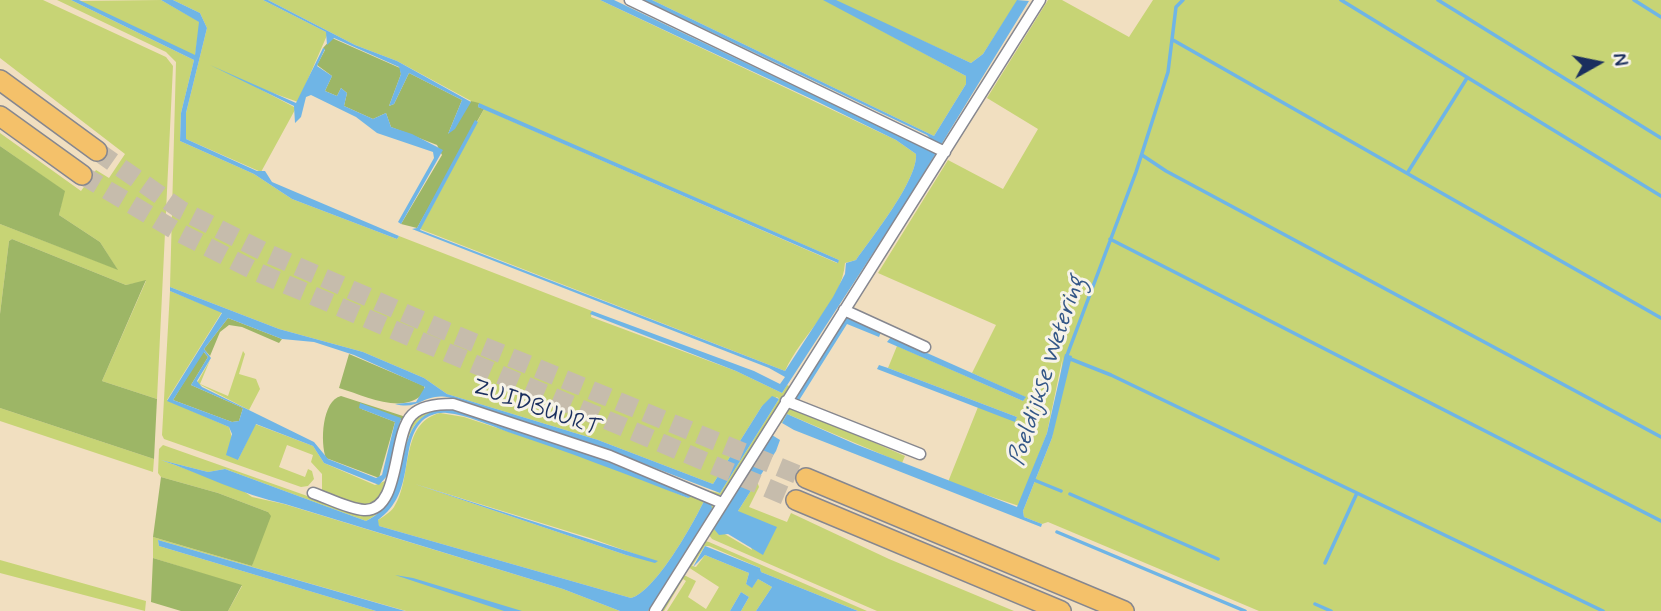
<!DOCTYPE html>
<style>
body{margin:0}
#map{position:relative;width:1661px;height:611px;overflow:hidden;background:#f1dfc0;font-family:Mynerve,sans-serif}
canvas{display:block}
.north{position:absolute;left:1563px;top:28px;width:70px;height:70px;-webkit-text-stroke:5px #f7f3e8;paint-order:stroke;rotate:81deg;font-size:19px;font-weight:700;line-height:28px;text-align:center;color:#1b2f5e}
.north::after{content:'';display:block;margin:auto;width:24px;height:32px;background:#1b2f5e;clip-path:polygon(50% 0,100% 100%,50% 72%,0 100%)}
</style>
<div id="map">
<canvas width="1661" height="611"></canvas>
<div class="north">N</div>
</div>
<script>
const g = document.querySelector('canvas').getContext('2d');
g.lineJoin = 'round';
function fillPath(path, color) { g.fillStyle = color; g.fill(path, 'evenodd'); }
function strokePath(path, color, width, dash) { g.strokeStyle = color; g.lineWidth = width; g.lineCap = dash ? 'butt' : 'round'; g.setLineDash(dash || []); g.stroke(path); }
function write(font, color, halo, rows, align = 'center') {
  g.font = font + ' Mynerve,sans-serif'; g.lineWidth = 6; g.setLineDash([]); g.textBaseline = 'middle'; g.strokeStyle = halo; g.fillStyle = color; for (const [text, x, y, turn = 0] of rows) {
    g.save(); g.translate(x, y); g.rotate((+turn || 0) * Math.PI / 180); g.textAlign = isNaN(turn) ? turn : align; if (halo) g.strokeText(text, 0, 0); g.fillText(text, 0, 0); g.restore();
  }
}
const green = new Path2D(`
 M0,0H43L166,57L173,66L157,399L102,381L146,281L126,285L12,239L9,241L0,314V224L117,269L100,242L59,215L64,191L0,146V133L81,191L96,170L109,178L125,154L0,58Z
 M57,0H71L194,60L181,113L180,141L254,174L292,199L397,239L399,236L592,311L591,317L736,371L782,393L787,385L791,387L724,494L716,496L695,488L720,493L779,399L777,397L762,406L713,484L598,440L447,394L424,378L363,352L279,329L170,287L176,62L166,52Z
 M161,0L200,22L195,56L79,1Z
 M173,0H263L328,33L298,102L256,87L296,108L261,172L186,139V113L207,28L200,13Z
 M268,0H600L896,140L916,154C918,180 872,237 856,260L845,263C842,303 801,335 785,371L420,229L484,109L837,263L839,260L473,102L397,61L355,45Z
 M652,0H1018L983,54L971,63L857,11L851,14L966,76V84L934,136Z
 M1048,0H1062L1129,37L1153,0H1661V611H1259L1048,522L1042,524L1024,517L1023,511L1052,438L1063,356L1047,433L1019,506L948,482L978,407L1015,421L1017,417L888,368L897,346L1023,401L1025,397L972,373L996,325L878,273L948,160L1003,189L1038,129L987,98Z
 M170,291L222,312L167,400L229,427L238,460L255,424L313,446L324,463L375,485L385,481L387,476L401,420L406,417L382,499L363,507L322,492V474L311,462L313,455L287,445L279,467L305,477L308,469L312,471L314,479L308,486L301,487L164,439L162,435Z
 M243,351L245,354L239,374L256,379L260,389L249,410L197,383L210,360L200,384L228,396Z
 M788,405L905,456L902,463L787,414L782,423L778,422Z
 M446,406L592,452V456L454,410C378,409 427,491 366,521L225,469L208,472L161,460L239,488L252,497L284,504L563,589L620,611H406L158,540L159,546L376,611H228L242,586L153,558V537L252,566L268,512L218,493L161,477L158,473L159,449L163,445L313,498L377,510L410,424L419,414Z
 M0,408L154,459L153,472L0,421Z
 M440,413L464,417L591,459L688,498L693,492L716,506L651,611H648L712,509L704,501C693,524 655,592 631,598L379,526L377,521C382,517 390,513 394,507C413,479 399,423 440,413ZM415,484L593,539L657,562L626,555Z
 M746,476L723,533L752,550L738,511L757,481L759,487L749,507L787,522L791,513L889,559L1014,611H877L712,539L709,535Z
 M705,541L709,542L867,611H858L761,572L760,568L709,546H705L692,566L696,567L705,555L749,573L746,584L752,587L758,579L772,587L756,611H741L749,597L741,592L730,611H667L686,581L683,579L664,611H659L684,575L696,581L688,597L706,609L719,587L688,567Z
 M0,560L146,601L145,611L0,573Z`);
const forest = new Path2D(`
 M332,38L400,68L401,74L389,106L394,104L409,73L462,100L448,134L471,101L479,103L478,107L484,109L417,228L401,224L442,155L437,145L391,127L386,113L373,119L344,106L347,93L341,88L337,96L325,91L332,76L317,65L325,50L323,48Z
 M0,146L65,191L59,215L100,242L118,270L0,224Z
 M12,239L126,285L146,280L102,381L157,399L154,459L0,408V314L9,241Z
 M228,318L282,339L279,343L242,327L229,325L220,332L210,356L204,349Z
 M203,351L208,357L191,385L243,408L239,421L232,422L173,400Z
 M349,354L424,386L425,392C404,416 366,396 339,388Z
 M341,396L406,417L401,420L359,408L395,422L379,478L326,458C320,443 322,400 341,396Z
 M161,477L218,493L268,512L271,516L252,566L153,537Z
 M153,558L242,585L228,611H181L151,602Z`);
const water = new Path2D(`
 M71,0H79L195,55L199,22L161,0H173L200,13L207,28L186,113V139L257,171H265L272,182L399,236L397,239L292,199L254,174L180,141L181,113L194,60Z
 M263,0H268L355,45L397,61L471,102L455,129L448,134L462,100L409,73L394,104L389,106L401,74L399,67L334,38L327,45L326,32Z
 M600,0H614L926,149L933,141L927,135L644,0H652L934,136L966,84V76L823,0H836L971,63L983,54L1017,0L1029,1L903,207L782,393L736,371L590,314L592,311L754,371L780,384L785,377L769,368L412,229L417,228L475,120L478,122L420,230L785,371L833,297L845,274L846,263L856,260C872,237 918,180 916,154L896,140L818,102Z
 M323,48L325,49L317,66L332,76L325,91L337,96L341,88L347,93L344,106L373,119L386,113L391,127L412,134L443,150L401,224L398,222L434,158L433,152L377,133L356,117L311,95L306,97L301,117L295,123L294,106L210,65L296,103Z
 M479,103L839,260L838,263L478,107Z
 M170,287L279,329L363,352L424,378L447,394L598,440L713,484L762,406L772,396L779,399L720,493L616,453L451,398C424,391 421,411 395,404L416,402L425,387L354,355L314,342L282,339L228,318L204,349L211,358L197,381L202,387L314,442L328,459L376,478L382,475L395,422L359,408L360,403L401,418L387,476L379,485L324,463L313,446L256,424L238,460L226,455L232,434L229,427L167,401L222,313L170,291ZM204,352L208,357L191,385L243,408L239,421L232,422L173,400Z
 M847,316L881,332L879,337L847,324L798,402L794,399Z
 M891,337L1026,397L1023,401L887,342Z
 M1065,354L1072,356L1052,438L1023,511L1024,517L1042,524L1041,527L794,430L782,423L787,414L855,444L1017,507L1047,433Z
 M879,365L888,368L1017,417L1015,422L877,369Z
 M437,410H454L581,451L693,496L688,498C628,475 569,452 508,432C489,425 467,415 447,413C438,412 429,415 422,421C398,446 417,492 378,520L379,526L631,598C655,592 693,524 704,501L711,503L712,509L648,611H620L563,589L285,504C242,495 202,474 161,460L208,472L225,469L366,521C420,495 386,425 437,410Z
 M772,435L780,440L776,451L738,511L777,527L763,555L728,534L719,535L714,529Z
 M415,484L658,561L655,563L626,555Z
 M158,540L405,611H376L159,546Z
 M705,546L760,568L761,572L858,611H756L772,587L758,579L752,588L746,584L749,573L705,555L693,567Z
 M395,575L413,578L522,611H504Z
 M741,592L749,597L741,611H730Z`);
const stream = new Path2D(`
 M1341,0L1661,196
 M1438,0L1661,138
 M1634,0L1661,17
 M1173,40L1661,318
 M1142,155L1166,171L1661,437
 M1408,172L1467,78
 M1110,239L1661,521
 M1066,358L1136,172L1168,72L1176,7L1183,0
 M1068,358L1111,375L1603,611
 M1034,480L1061,491
 M1070,494L1218,559
 M1057,532L1245,611
 M1325,563L1357,493
 M1315,604L1331,611`);
const motorwayTunnel = new Path2D(`
 M97,151L181,210L269,254L446,331L806,478
 M82,175L178,232L257,272L796,500`);
const minor = new Path2D(`
 M630,0L945,152
 M844,310L925,347
 M786,401L920,454
 M313,493C328,498 348,509 364,510C401,512 392,435 412,415C421,406 440,404 453,404L610,456L722,503
 M655,611L1040,0`);
const motorway = new Path2D(`
 M0,80L97,151
 M0,116L82,175
 M806,478L1124,611
 M796,500L1061,611`);
const streetNames = [
 ["ZUIDBUURT",536,409,19]
];
const waterNames = [
 ["Poeldijkse Wetering",1048,371,-72]
];
fillPath(green, '#c7d475');
fillPath(forest, '#9db666');
fillPath(water, '#6fb5e6');
strokePath(stream, '#6fb5e6', 3.5);
strokePath(motorwayTunnel, '#c6bcac', 19, [19, 10]);
strokePath(minor, '#86878f', 13);
strokePath(motorway, '#86878f', 22);
strokePath(minor, '#fff', 10);
strokePath(motorway, '#f4c16a', 19);
write('23px', '#1b2f5e', '#f7f3e8', streetNames);
write('italic 24px', '#345787', '#f7f3e8', waterNames);
</script>
